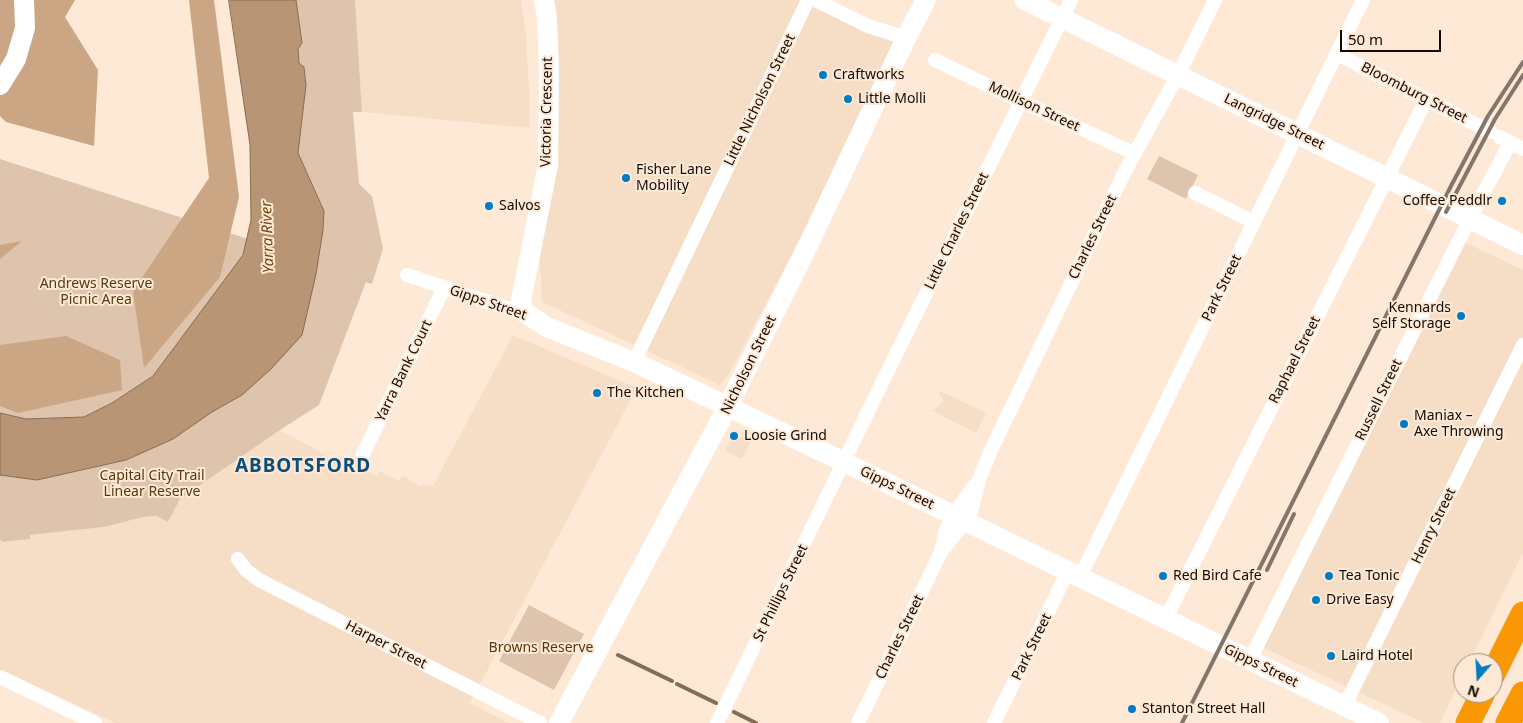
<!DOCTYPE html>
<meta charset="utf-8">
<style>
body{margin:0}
#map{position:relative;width:1523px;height:723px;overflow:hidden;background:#fee9d7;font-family:"Noto Sans",sans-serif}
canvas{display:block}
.north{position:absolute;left:1453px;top:653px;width:50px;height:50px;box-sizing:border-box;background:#fee9d7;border:1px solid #a09083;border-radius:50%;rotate:199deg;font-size:14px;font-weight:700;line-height:20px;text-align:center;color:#130b04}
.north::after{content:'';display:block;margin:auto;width:18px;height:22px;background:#007bc4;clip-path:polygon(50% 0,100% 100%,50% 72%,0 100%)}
.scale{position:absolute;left:1340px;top:30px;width:101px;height:22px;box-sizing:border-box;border:2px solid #130b04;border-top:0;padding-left:6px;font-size:15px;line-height:18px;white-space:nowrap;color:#130b04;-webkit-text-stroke:4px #fee9d7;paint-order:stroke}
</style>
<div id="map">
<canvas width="1523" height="723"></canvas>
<div class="north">N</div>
<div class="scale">50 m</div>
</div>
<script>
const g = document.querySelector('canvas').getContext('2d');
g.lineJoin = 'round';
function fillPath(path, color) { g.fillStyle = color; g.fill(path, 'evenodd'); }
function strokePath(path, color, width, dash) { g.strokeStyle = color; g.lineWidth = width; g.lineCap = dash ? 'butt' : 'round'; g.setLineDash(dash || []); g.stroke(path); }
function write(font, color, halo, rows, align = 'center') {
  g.font = font + ' "Noto Sans",sans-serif'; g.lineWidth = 4; g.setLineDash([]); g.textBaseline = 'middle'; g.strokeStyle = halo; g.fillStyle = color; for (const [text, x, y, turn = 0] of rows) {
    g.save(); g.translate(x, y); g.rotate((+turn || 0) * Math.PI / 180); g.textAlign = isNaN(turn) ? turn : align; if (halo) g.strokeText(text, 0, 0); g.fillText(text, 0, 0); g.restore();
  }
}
const built = new Path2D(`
 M355,0H521L526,35L529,89V128L362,112Z
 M544,0H815L906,38L730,372L720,385L542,302L538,218Z
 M1464,242L1523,270V553L1469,663H1463V675L1440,723H1424L1262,647Z
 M513,335L637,388L470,703L509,723H115L0,669V540L3,542L30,539V535L104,527L143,517L156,516L168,522L180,499L280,430L335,460L338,456L377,476L380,471L399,481L402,476L421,486L423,484L433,486Z
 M940,391L986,413L976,433L933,411L944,401L939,394Z
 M735,433L751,441L742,459L725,451Z`);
const green = new Path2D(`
 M296,0H355L362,112H353L359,184L372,196L383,249L372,284L366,282L319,405L280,430L180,499L168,522L156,516L143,517L104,527L30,535V539L3,542L0,540V475L38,480L126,460L173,439L212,412L242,395L324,211L298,153L306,85L304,67L299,63L298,49L302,43Z
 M1159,156L1198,175L1186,199L1147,179Z
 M0,159L248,239L243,255L153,376L112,403L84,417L26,419L0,413Z
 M529,605L584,634L554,690L499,661Z`);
const forest = new Path2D(`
 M0,0H75L65,17L98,70L94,146L6,122L0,116Z
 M189,0H214L239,197L220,277L144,368L133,291L209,178Z
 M22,241L0,259V245Z
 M66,336L120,360L122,390L18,413L0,406V345Z`);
const water = new Path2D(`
 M229,0H296L302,43L298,49L299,63L304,67L306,85L298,153L324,211L323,230L316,274L302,335L271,369L242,395L212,412L173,439L126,460L37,480L0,475V413L26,419L84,417L112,403L153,376L243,255L251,220L250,145Z`);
const stream = new Path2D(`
 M618,655L672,681
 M677,684L716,703
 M734,712L756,723`);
const street = new Path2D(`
 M815,0L868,26L906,38
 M1337,54L1491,132
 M935,60L1020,101L1134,153
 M1500,137L1523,149
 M1195,193L1254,222
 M407,275L506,308L524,312
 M634,362L808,0
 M363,454L444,288
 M941,552L964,523L971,512L980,477L993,446L1125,171L1178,75L1215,0
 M238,559L246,570L259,580L540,723
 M1080,577L1363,0
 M1165,620L1426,100
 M1250,660L1465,228L1508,147L1512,143
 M0,677L95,723
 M1344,707L1523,345
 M717,723L880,387L1071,0
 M858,723L941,552L945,532L953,515L975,485
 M994,723L1068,571`);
const secondary = new Path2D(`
 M544,0L547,18L549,72L548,165L521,300L524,312L547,327L634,362L844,462L1379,723
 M1025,0L1523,245
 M0,85L16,59L25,28L24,0
 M559,723L728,406L813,235L906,38L926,0`);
const highway = new Path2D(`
 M1493,674L1523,614
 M1468,723L1483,693
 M1508,723L1523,694`);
const rail = new Path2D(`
 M1446,212L1495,119L1523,75
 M1267,570L1294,514
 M1182,723L1451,186L1488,116L1523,62`);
const markers = [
 [823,75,5,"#007bc4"],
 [848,99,5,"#007bc4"],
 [626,178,5,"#007bc4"],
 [1502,201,5,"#007bc4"],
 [489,206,5,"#007bc4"],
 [1461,316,5,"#007bc4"],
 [597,393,5,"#007bc4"],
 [1404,424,5,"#007bc4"],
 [734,436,5,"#007bc4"],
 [1163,576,5,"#007bc4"],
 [1329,576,5,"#007bc4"],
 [1316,600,5,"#007bc4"],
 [1331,656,5,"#007bc4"],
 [1132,709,5,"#007bc4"]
];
const poiNames = [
 ["Craftworks",833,75],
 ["Little Molli",858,99],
 ["Fisher Lane",636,170],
 ["Mobility",636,186],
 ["Coffee Peddlr",1492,201,"right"],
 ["Salvos",499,206],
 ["Kennards",1451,308,"right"],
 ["Self Storage",1451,324,"right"],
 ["The Kitchen",607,393],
 ["Maniax –",1414,416],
 ["Axe Throwing",1414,432],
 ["Loosie Grind",744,436],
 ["Red Bird Cafe",1173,576],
 ["Tea Tonic",1339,576],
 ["Drive Easy",1326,600],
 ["Laird Hotel",1341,656],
 ["Stanton Street Hall",1142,709]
];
const streetNames = [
 ["Bloomburg Street",1414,93,27],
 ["Little Nicholson Street",760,100,-64],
 ["Mollison Street",1034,107,25],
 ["Victoria Crescent",547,112,-89],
 ["Langridge Street",1274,122,26],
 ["Little Charles Street",957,231,-64],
 ["Charles Street",1093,237,-64],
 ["Park Street",1222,288,-64],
 ["Gipps Street",488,303,19],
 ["Raphael Street",1295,360,-63],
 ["Nicholson Street",749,365,-64],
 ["Yarra Bank Court",404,371,-64],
 ["Russell Street",1379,400,-64],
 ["Gipps Street",897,488,26],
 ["Henry Street",1434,526,-64],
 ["St Phillips Street",781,593,-64],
 ["Charles Street",900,637,-64],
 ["Harper Street",386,645,27],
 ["Park Street",1032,647,-64],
 ["Gipps Street",1261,666,26]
];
const parkNames = [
 ["Andrews Reserve",96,284],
 ["Picnic Area",96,300],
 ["Capital City Trail",152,476],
 ["Linear Reserve",152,492],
 ["Browns Reserve",541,648]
];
const waterNames = [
 ["Yarra River",268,237,-92]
];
const districtNames = [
 ["ABBOTSFORD",303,467]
];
fillPath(built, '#f6dec6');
fillPath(green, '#dec4ac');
fillPath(forest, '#caa684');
fillPath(water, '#b89574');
strokePath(water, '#866c52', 1);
strokePath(stream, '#866c52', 4);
strokePath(street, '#fff', 14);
strokePath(secondary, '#fff', 20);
strokePath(highway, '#f99705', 25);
strokePath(rail, '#84766a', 4);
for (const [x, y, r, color] of markers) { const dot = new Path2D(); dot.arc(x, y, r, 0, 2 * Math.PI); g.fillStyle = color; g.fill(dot); strokePath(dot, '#fee9d7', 2); }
write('14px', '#130b04', '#fee9d7', poiNames, 'left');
write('14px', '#130b04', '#fee9d7', streetNames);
write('14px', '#5a370d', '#fee9d7', parkNames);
write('italic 15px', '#77480f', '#fee9d7', waterNames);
g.letterSpacing = '1px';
write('bold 19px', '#084e7d', '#fee9d7', districtNames);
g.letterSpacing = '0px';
</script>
